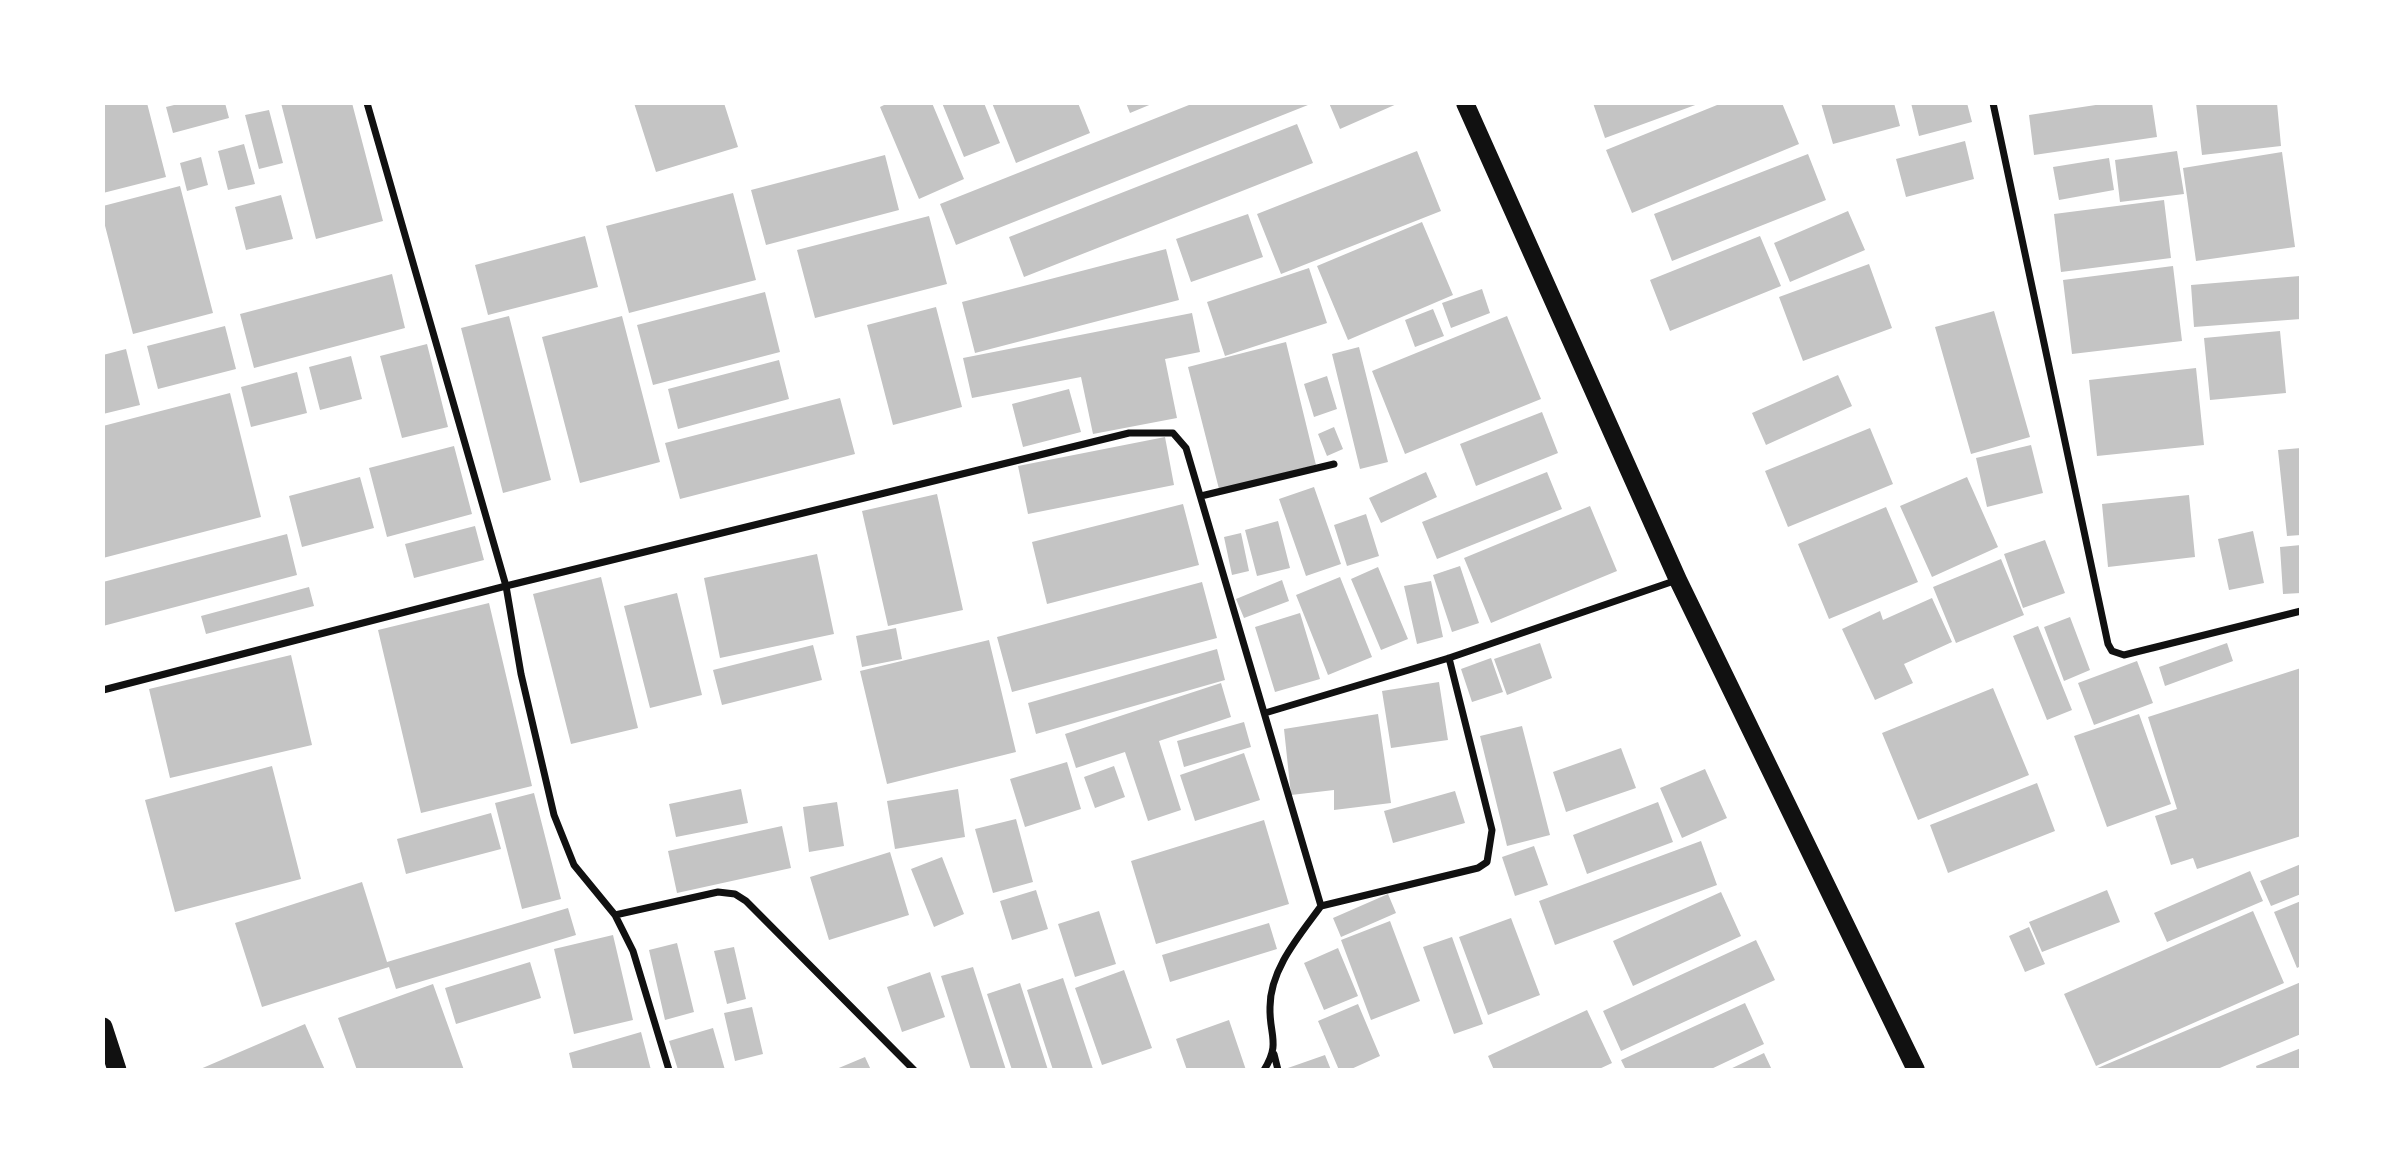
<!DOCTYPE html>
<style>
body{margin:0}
#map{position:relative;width:2404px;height:1173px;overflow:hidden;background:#fff;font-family:Quicksand,sans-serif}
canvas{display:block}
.frame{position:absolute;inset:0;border:105px solid #fff;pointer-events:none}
</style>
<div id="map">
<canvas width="2404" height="1173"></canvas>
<div class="frame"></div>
</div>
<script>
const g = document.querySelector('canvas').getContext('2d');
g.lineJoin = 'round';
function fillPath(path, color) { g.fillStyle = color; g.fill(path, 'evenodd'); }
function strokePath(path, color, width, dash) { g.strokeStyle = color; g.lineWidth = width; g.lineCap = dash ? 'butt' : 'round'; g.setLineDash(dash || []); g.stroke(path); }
const building = new Path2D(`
 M103,103H147L166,177L103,193Z
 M182,103H225L229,118L173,133L166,107Z
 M281,103H352L383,221L316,239Z
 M634,103H724L738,147L656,172Z
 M888,103H932L964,179L919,199L880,107Z
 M942,103H984L1000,143L964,157Z
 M992,103H1078L1090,133L1016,163Z
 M1126,103H1154L1130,113Z
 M1194,103H1313L956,245L940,204Z
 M1329,103H1399L1340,129Z
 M1593,103H1698V104L1605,138Z
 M1722,103H1782L1799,144L1632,213L1606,150Z
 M1821,103H1894L1900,126L1833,144Z
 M1911,103H1967L1972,122L1919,136Z
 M2109,103H2152L2157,137L2034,155L2029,115Z
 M2196,103H2277L2281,146L2202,155Z
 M269,110L283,163L259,169L245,115Z
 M1297,124L1313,163L1024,277L1009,237Z
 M1965,141L1974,179L1906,197L1896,159Z
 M244,144L255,184L228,190L218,151Z
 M1417,151L1441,211L1281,274L1257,214Z
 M2177,151L2184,194L2120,202L2115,160Z
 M2282,152L2295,247L2196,261L2183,168Z
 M1808,154L1826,200L1672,261L1654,214Z
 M885,155L899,210L766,245L751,190Z
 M201,157L208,185L187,191L180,163Z
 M2109,158L2114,190L2059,200L2053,167Z
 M180,186L213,313L133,334L103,218V206Z
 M733,193L756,280L629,313L606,226Z
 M281,195L293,239L246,250L235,207Z
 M2164,200L2171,258L2061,272L2054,214Z
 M1848,211L1865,250L1790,282L1774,243Z
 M1248,214L1263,257L1191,282L1176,239Z
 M929,216L947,284L815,318L797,250Z
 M1422,222L1453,295L1348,340L1317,266Z
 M585,236L598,287L488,315L475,265Z
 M1760,236L1781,286L1670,331L1650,280Z
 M1166,249L1179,300L975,353L962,302Z
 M1869,264L1892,328L1803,361L1779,297Z
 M2173,266L2182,341L2072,354L2063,280Z
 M1309,268L1327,323L1225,356L1207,302Z
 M392,274L405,328L254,368L240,314Z
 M2300,276L2301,319L2194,327L2191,285Z
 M1482,289L1490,313L1451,328L1442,303Z
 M765,292L780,352L653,385L637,325Z
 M936,307L962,407L893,425L867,325Z
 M1433,309L1444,336L1415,347L1405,320Z
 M1994,311L2030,437L1971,454L1935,327Z
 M1192,313L1200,352L1165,359L1177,418L1093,434L1081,377L972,398L963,358Z
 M509,316L551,480L503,493L461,328Z
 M622,316L660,462L580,483L542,337Z
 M1507,316L1541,399L1405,454L1372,371Z
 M225,326L236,369L158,389L147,346Z
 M2280,331L2286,393L2210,400L2204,338Z
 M1286,342L1316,465L1219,489L1188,367Z
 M427,344L448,427L402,438L380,356Z
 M1359,347L1388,462L1360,469L1332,354Z
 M126,349L140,405L103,414V355Z
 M351,356L362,399L320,410L309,367Z
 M779,360L789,399L678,429L668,389Z
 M2196,368L2204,445L2097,456L2089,380Z
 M297,372L307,413L251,427L241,387Z
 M1838,375L1852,406L1766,445L1752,413Z
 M1327,376L1337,409L1314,417L1304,384Z
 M1069,389L1081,432L1023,447L1012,404Z
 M230,393L261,517L103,558V426Z
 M840,398L855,454L680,499L665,443Z
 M1542,412L1558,453L1476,486L1460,444Z
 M1334,427L1343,449L1327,456L1318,434Z
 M1870,428L1893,484L1788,527L1765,471Z
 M1165,437L1174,485L1028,514L1018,466Z
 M2031,445L2043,493L1987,507L1976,458Z
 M454,446L472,514L387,537L369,468Z
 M2301,448V535L2287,536L2278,450Z
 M1426,472L1437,497L1381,523L1369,498Z
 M1547,472L1562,509L1437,559L1422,522Z
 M360,477L374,528L302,547L289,496Z
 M1967,477L1998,547L1932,577L1900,506Z
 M1314,487L1341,564L1306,576L1279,499Z
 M937,494L963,610L888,626L862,511Z
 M2189,495L2195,557L2108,567L2102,504Z
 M1183,504L1199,565L1047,604L1032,542Z
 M1590,506L1617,571L1491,623L1464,558Z
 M1886,507L1918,582L1829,619L1798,544Z
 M1366,514L1379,556L1347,566L1334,525Z
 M1278,521L1290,568L1257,576L1245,530Z
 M475,526L484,560L414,578L405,544Z
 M2253,531L2264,583L2229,590L2218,539Z
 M1241,533L1249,571L1232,575L1224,537Z
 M287,534L297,575L103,626V582Z
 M2045,540L2065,593L2023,608L2004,554Z
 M2301,545V593L2283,594L2280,547Z
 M817,554L834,634L720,658L704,578Z
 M2001,559L2024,615L1956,643L1933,587Z
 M1460,566L1479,623L1452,632L1433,575Z
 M1378,567L1408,639L1381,650L1351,579Z
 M601,577L638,728L571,744L533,594Z
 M1340,577L1372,657L1328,675L1296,595Z
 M1282,580L1289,601L1244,618L1236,599Z
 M1431,581L1443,637L1417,644L1404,586Z
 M1202,582L1217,638L1012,692L997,637Z
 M309,587L314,606L206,634L201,616Z
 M677,593L702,695L650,708L624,606Z
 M1932,598L1952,642L1904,664L1913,683L1875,700L1842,629L1880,611L1883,620Z
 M489,603L532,786L421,813L378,630Z
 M1300,613L1320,679L1275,692L1255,627Z
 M2070,617L2090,670L2064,681L2044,627Z
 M2038,626L2072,710L2047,720L2013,636Z
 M896,628L902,659L862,667L856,636Z
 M989,640L1016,752L887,784L860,671Z
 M1540,643L1552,678L1507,695L1494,659Z
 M2227,643L2233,661L2165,686L2159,667Z
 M813,645L822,680L722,705L713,670Z
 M1217,649L1225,680L1036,734L1028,703Z
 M291,655L312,745L170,778L149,689Z
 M1491,658L1503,692L1472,702L1461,669Z
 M2137,661L2153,703L2094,725L2078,683Z
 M2301,668V836L2197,869L2193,858L2171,865L2155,816L2177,809L2148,717Z
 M1439,682L1448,740L1391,748L1382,691Z
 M1221,683L1231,717L1159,741L1181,810L1148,821L1125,752L1076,768L1065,734Z
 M1993,688L2029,775L1918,820L1882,733Z
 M1378,714L1391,803L1334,810V790L1291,795L1284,729Z
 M2139,714L2171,804L2107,827L2074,736Z
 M1244,722L1251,747L1184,767L1177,741Z
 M1522,726L1550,835L1507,846L1480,736Z
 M1621,748L1636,788L1566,812L1553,772Z
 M1244,753L1260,800L1195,821L1180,775Z
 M1067,762L1081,809L1025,827L1010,779Z
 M272,766L301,879L175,912L145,800Z
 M1114,766L1125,797L1095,808L1084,777Z
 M1705,769L1727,818L1682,838L1660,788Z
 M2037,783L2055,831L1948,873L1930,825Z
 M741,789L748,823L676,837L669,804Z
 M958,789L965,837L895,849L887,801Z
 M1455,791L1465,823L1393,843L1384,811Z
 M534,793L561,899L522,909L495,803Z
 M837,802L844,846L809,852L803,807Z
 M1658,802L1673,842L1587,874L1573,835Z
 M491,813L501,849L406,874L397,839Z
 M1016,819L1033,882L993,893L975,829Z
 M1264,820L1289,904L1156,944L1131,861Z
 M782,826L791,868L677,893L668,851Z
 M1701,841L1717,885L1555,945L1539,901Z
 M1534,846L1548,885L1515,896L1502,857Z
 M890,852L909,915L829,940L810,877Z
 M942,857L964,914L934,927L911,869Z
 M2301,864V894L2271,906L2260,881Z
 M2250,871L2263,901L2167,942L2154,913Z
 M362,882L387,962L568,908L576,935L396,989L389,967L262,1007L235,923Z
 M1036,890L1048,929L1012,940L1000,901Z
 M2107,890L2120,922L2042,952L2029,922Z
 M1721,892L1741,936L1633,986L1613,941Z
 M1388,894L1396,913L1341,937L1333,918Z
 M2301,901V966L2297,968L2274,912Z
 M1099,911L1116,964L1075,977L1058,924Z
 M2253,911L2284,983L2096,1066L2064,994Z
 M1511,918L1540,995L1488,1015L1459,937Z
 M1390,921L1420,1001L1371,1020L1341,940Z
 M1269,923L1277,949L1170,982L1162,955Z
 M2029,927L2045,964L2025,972L2009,936Z
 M613,935L633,1020L574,1034L554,949Z
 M1452,937L1483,1024L1454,1034L1423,947Z
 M1756,940L1775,980L1621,1051L1603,1011Z
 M677,943L694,1012L665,1020L649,950Z
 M734,947L746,999L727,1004L714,951Z
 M1338,948L1358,996L1324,1010L1304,963Z
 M530,962L541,998L456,1024L445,988Z
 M973,967L1006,1070H971L941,976Z
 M1124,970L1152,1048L1102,1065L1075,988Z
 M930,972L945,1017L902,1032L887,987Z
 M1063,978L1093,1069L1091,1070H1053L1027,990Z
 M2301,982V1034L2215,1070H2093Z
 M1020,983L1048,1070H1012L987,994Z
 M433,984L464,1070H357L338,1018Z
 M1745,1003L1764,1044L1709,1070H1626L1621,1060Z
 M1358,1004L1380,1056L1349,1070H1339L1318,1021Z
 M752,1007L763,1054L735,1061L724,1013Z
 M1587,1010L1612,1063L1597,1070H1494L1488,1056Z
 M1229,1020L1246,1070H1187L1176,1039Z
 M305,1024L325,1070H198Z
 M713,1028L725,1070H678L669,1041Z
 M641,1032L651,1070H573L569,1053Z
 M2301,1048V1070H2257L2256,1066Z
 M1764,1053L1772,1070H1728Z
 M1325,1055L1331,1070H1285V1069Z
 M865,1057L871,1070H834Z`);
const minor = new Path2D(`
 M367,103L506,586L521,674L554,815L574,865L615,915L633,951L669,1070
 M1993,103L2108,644L2112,651L2124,655L2301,611
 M1201,496L1334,464
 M103,690L506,586L1129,433H1173L1186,448L1321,906C1300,935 1270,969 1270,1007C1269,1035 1281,1043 1264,1070
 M1265,713L1449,658L1677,580
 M1321,906L1478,868L1487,862L1492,830L1449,658
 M615,915L718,892L735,894L746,901L914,1070
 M1274,1054L1278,1070`);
const primary = new Path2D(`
 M1465,103L1678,580L1916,1070`);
const trunk = new Path2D(`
 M103,1027L117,1070`);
fillPath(building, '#c4c4c4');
strokePath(minor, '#111', 7);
strokePath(primary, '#111', 18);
strokePath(trunk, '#111', 19);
</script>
